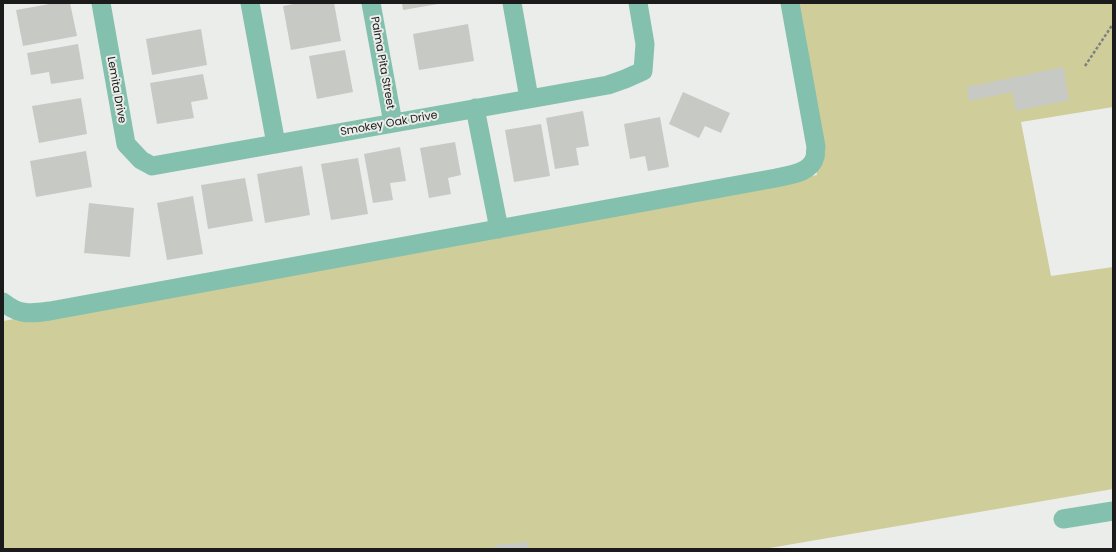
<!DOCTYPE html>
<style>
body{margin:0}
#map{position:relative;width:1116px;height:552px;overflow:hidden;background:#eaedea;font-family:Poppins,sans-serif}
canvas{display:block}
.frame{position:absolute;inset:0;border:4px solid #1a1b1a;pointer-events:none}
</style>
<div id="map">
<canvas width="1116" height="552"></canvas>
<div class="frame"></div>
</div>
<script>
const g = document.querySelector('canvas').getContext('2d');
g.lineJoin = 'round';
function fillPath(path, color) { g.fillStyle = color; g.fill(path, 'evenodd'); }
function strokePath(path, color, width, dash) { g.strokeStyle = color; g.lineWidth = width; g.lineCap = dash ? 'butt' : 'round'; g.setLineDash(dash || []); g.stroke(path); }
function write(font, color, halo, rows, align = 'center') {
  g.font = font + ' Poppins,sans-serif'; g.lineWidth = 4; g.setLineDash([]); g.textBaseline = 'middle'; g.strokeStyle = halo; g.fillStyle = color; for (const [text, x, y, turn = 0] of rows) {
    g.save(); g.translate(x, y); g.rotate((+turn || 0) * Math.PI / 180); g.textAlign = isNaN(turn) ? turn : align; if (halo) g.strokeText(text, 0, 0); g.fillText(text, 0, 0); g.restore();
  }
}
const green = new Path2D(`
 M786,3H1113V107L1021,122L1051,276L1113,267V489L764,549H3V321L817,175Z`);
const building = new Path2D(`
 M55,3H70L77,36L23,46L16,10Z
 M299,3H334L341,41L291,50L283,6Z
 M402,3H438V4L403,10Z
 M468,24L474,61L419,70L413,34Z
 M201,29L207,65L152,75L146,39Z
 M78,44L84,79L51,84L49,72L31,75L27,53Z
 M345,50L353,92L317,99L309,56Z
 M1063,67L1069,100L1016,111L1012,92L969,101L967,87Z
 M203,74L208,99L191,102L194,118L157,124L150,83Z
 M683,92L730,113L721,133L705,126L699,138L669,124Z
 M81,98L87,134L39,143L32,106Z
 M583,111L589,146L576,148L579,165L555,169L546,118Z
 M660,117L669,167L648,171L645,156L630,159L624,124Z
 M541,124L550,176L514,182L505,130Z
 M455,142L461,175L448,178L451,194L429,198L420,148Z
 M400,147L406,181L390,183L393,200L373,203L364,154Z
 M86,151L92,187L36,197L30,161Z
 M358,158L368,214L331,220L321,164Z
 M302,166L310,215L265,223L257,174Z
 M245,178L253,221L208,229L201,185Z
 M193,196L203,254L167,260L157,203Z
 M89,203L134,208L130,257L84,253Z
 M527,542L528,549H495V545Z`);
const path = new Path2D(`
 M1085,66L1113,24`);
const minor = new Path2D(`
 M101,3L126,144L141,160L152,166L608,85L625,79L643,71L645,44L638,3
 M250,3L276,144
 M371,3L393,123
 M512,3L529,98
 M475,108L499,229
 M3,302C19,315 30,314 50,311L776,178C789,175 811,173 815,157C816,154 815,150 816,147L790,3
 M1063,519L1113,511`);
const streetNames = [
 ["Palma Pita Street",382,63,80],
 ["Lemita Drive",116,90,80],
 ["Smokey Oak Drive",389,124,-10]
];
fillPath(green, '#cfce9a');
fillPath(building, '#c7c9c5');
strokePath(path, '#808280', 2.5, [3, 2]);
strokePath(minor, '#84c0ae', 19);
write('11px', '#1a1b1a', '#eaedea', streetNames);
</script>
